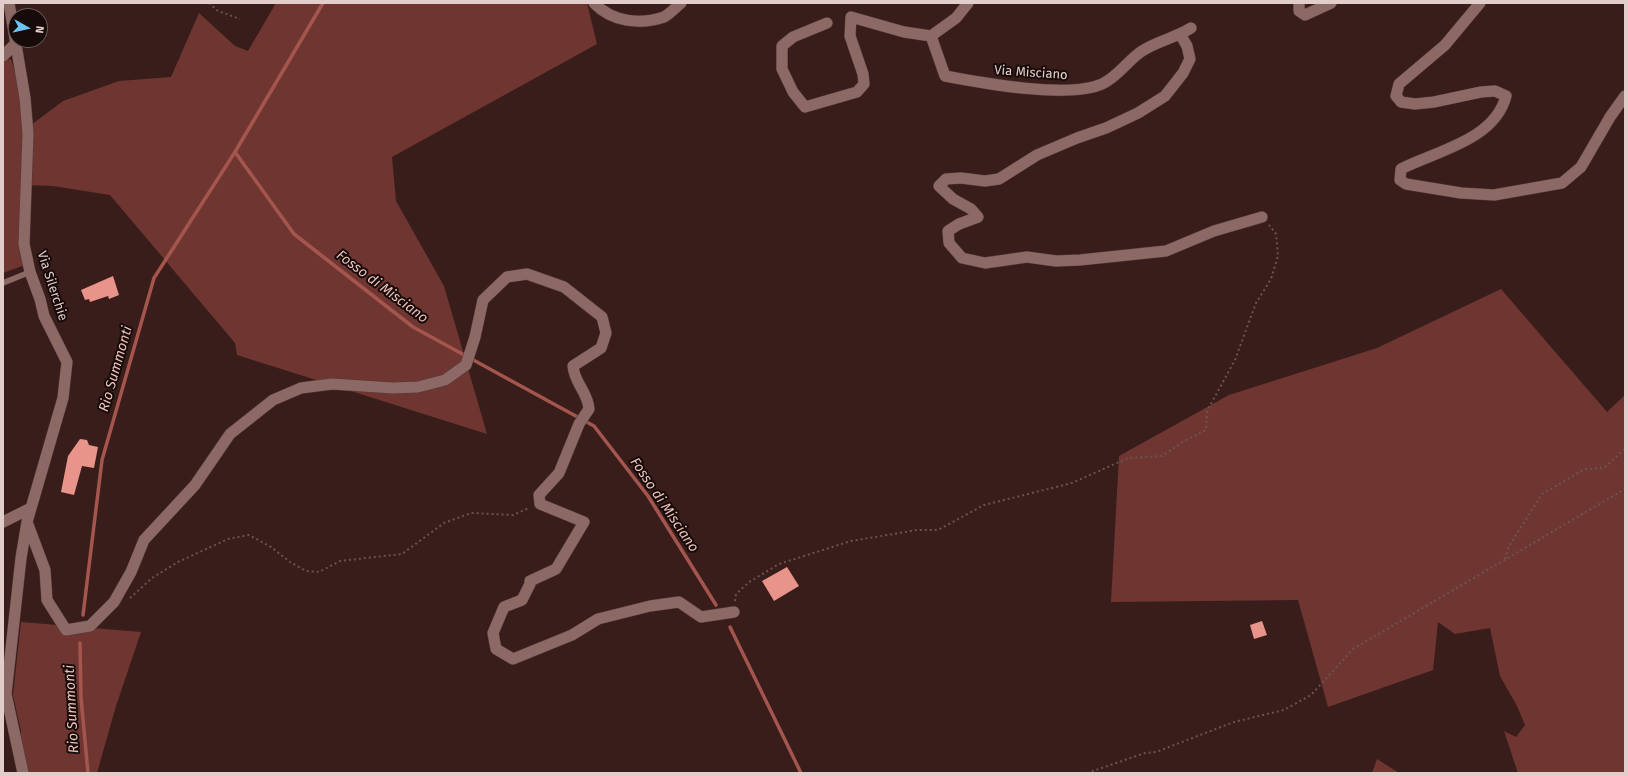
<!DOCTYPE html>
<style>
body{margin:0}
#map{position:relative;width:1628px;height:776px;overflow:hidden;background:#391d1a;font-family:"Fira Sans",sans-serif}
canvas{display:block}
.frame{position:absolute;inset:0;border:4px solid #e1cdca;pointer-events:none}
.north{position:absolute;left:8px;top:8px;width:40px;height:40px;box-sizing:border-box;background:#170b09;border:1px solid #685956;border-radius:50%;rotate:98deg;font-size:11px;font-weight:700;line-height:16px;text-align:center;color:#e1cdca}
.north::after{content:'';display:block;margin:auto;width:14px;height:18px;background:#6fc2f4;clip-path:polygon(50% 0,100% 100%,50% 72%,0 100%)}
</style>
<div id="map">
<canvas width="1628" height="776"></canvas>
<div class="frame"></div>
<div class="north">N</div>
</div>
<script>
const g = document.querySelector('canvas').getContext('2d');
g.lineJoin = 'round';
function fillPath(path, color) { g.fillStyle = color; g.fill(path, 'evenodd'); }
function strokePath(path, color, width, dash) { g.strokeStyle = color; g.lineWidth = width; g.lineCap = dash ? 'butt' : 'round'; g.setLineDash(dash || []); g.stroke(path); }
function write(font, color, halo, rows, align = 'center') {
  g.font = font + ' "Fira Sans",sans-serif'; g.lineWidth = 4; g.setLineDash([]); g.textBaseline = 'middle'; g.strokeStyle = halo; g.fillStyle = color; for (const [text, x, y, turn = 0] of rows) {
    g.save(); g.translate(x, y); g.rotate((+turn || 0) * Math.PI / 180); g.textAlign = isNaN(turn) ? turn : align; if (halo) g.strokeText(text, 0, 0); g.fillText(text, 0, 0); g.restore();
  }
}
const green = new Path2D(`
 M276,3H587L597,44L392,157L396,201L444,286L487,434L237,355L235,343L110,195L53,186L24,185L25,265L3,273V61L11,59L23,99L27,128L63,101L119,81L171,77L199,13L235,46L248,51Z
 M1501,289L1607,412L1625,395V773H1518L1504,731L1516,737L1525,725L1517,706L1500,676L1490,628L1455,634L1438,622L1433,670L1328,707L1298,600L1111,602L1119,456L1229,395L1377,348Z
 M21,622L141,632L116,706L97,773H20L21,731L13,695Z
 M1377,759L1399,773H1372Z`);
const stream = new Path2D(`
 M323,3L235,152L294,234L413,327L594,426L648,496L716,605
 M83,615L102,460L154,278L235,152
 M730,627L801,773
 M80,643L81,698L88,773`);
const building = new Path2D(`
 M113,276L119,295L109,299L108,296L90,302L89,299L85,300L81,290Z
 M80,439L87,440L89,445L98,447L94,468L82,466L74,495L61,492L68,456Z
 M787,567L799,586L774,601L762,581Z
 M1262,621L1267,635L1254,639L1250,625Z`);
const path = new Path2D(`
 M209,3L218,11L240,19
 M1505,559L1509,546L1542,494L1585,469L1604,468L1625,449
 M130,598L152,578L178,562L228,539L249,535L271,547L290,562L306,571L319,572L340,561L402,554L444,523L471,513L513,515L529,508
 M735,601L736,594L749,582L779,564L851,541L917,530H938L984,505L1072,483L1128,458L1162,456L1184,441L1206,430L1207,411L1235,360L1256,303L1271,279L1278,256L1276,234L1269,225
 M1087,773L1145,753L1156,752L1234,722L1284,710L1311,695L1353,649L1625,489`);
const lane = new Path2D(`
 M3,283L30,272`);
const street = new Path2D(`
 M9,3L25,98L28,134L24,244L30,272L40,299L44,316L67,362L63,398L27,522L21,558L6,694L23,773
 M594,3C612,22 640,25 664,17C670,14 676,7 681,3
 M968,3L956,18L931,36L945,76C982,83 1068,99 1102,84C1118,77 1127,61 1142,51C1157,41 1175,38 1191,28
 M1299,3V11L1305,15L1331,3
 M1480,3L1445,45L1399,84L1396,96L1401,102L1415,104L1434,102L1481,92L1495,91L1506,96C1495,140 1436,151 1401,169L1400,180L1406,184L1461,193L1494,195L1562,183L1581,167L1610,117L1625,96
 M827,23L793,37L782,46V69L793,92L805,107L857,92L864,84L863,74L850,36L851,17L904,32L931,36
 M1180,34L1187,46L1190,59L1183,73L1165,96L1138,113L1106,128L1077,138L1037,155L999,179L985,181L961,178L946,179L939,186L953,199L971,209L978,217L959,224L948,231L949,243L962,258L985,263L1027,257L1056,261L1080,260L1166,251L1214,231L1262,217
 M3,56L16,43
 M3,522L31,508
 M27,522L45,570L47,600L66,630L90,626L114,602L131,572L144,540L195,485L230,434L273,400L301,388L332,384L393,388L418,387L445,380L466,365L475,337L483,300L507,277L527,274L564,287L602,317L606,333L601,348L573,366C574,383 588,392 589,409L579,424L559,473L539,495L540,504L584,522L556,569L530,581V584L522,600L504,607L493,633L496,649L513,659L572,635L598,619L650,606L679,602L701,617L734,612`);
const streetNames = [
 ["Via Misciano",1031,73,4],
 ["Via Silerchie",52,286,72]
];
const waterNames = [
 ["Fosso di Misciano",382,287,37],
 ["Rio Summonti",116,369,-74],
 ["Fosso di Misciano",664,505,56],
 ["Rio Summonti",72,709,-93]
];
fillPath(green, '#6f3631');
strokePath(stream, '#a4564e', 3.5);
fillPath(building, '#e9948a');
strokePath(lane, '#513a38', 6);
strokePath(street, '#513a38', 12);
strokePath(path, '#6c5350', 2, [2, 3]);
strokePath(lane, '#8c6965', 5.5);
strokePath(street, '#8c6965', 11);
write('13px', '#e1cdca', '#170b09', streetNames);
write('italic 14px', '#f0c2bc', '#170b09', waterNames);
</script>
